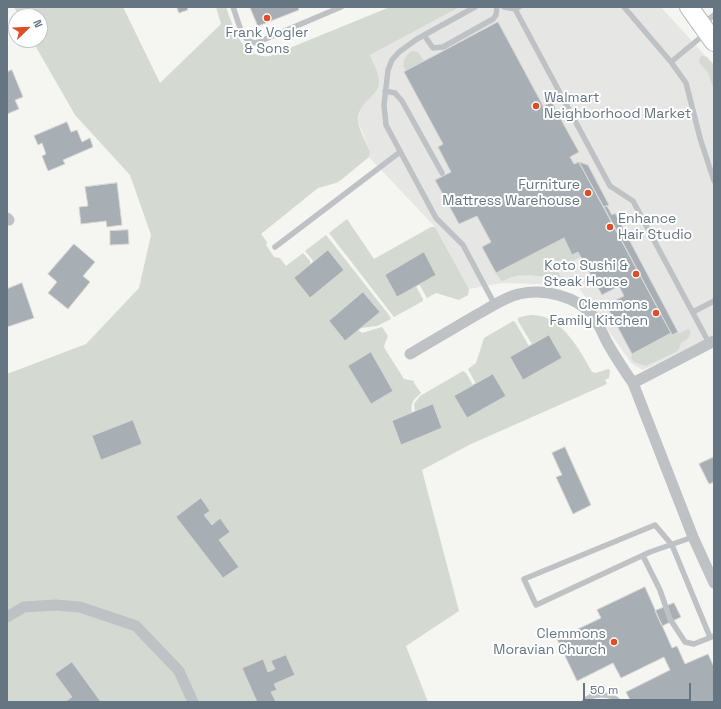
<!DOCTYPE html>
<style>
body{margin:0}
#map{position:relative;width:721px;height:709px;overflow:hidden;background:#f5f5f1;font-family:"Space Grotesk",sans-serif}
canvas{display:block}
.frame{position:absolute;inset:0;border:8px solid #657682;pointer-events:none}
.north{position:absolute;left:8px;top:8px;width:40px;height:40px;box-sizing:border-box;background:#fff;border:1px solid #c1c8cd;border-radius:50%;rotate:67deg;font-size:11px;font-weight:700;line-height:16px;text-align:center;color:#657682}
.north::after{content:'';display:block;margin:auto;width:14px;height:18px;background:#de4d28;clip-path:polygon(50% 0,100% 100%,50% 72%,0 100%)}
.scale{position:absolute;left:583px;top:683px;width:108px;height:18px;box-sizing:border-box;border:2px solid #657682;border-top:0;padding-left:5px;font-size:12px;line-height:14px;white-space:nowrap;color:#657682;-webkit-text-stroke:3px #fff;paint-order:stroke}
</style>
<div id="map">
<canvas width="721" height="709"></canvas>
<div class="frame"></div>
<div class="north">N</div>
<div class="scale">50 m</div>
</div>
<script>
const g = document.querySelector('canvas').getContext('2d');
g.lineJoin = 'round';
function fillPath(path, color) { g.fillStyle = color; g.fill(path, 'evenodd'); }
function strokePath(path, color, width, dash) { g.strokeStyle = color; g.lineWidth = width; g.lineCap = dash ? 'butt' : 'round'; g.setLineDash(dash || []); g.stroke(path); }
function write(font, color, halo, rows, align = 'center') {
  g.font = font + ' "Space Grotesk",sans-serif'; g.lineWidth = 4; g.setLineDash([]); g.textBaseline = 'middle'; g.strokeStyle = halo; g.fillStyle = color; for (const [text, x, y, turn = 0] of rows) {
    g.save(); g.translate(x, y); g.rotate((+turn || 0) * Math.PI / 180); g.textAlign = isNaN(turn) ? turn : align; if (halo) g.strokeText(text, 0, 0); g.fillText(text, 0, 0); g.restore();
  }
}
const built = new Path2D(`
 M460,7H661L711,62L714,70V336L643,370L631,363L577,285L502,283L469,289L435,227L369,157L370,152L358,121L361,106L375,93L379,86V78L370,55Z`);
const green = new Path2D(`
 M14,7H123L160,83L221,24L216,7H226C234,29 242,59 270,56L390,7H460L370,55C373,63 379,73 379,81C381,96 358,100 358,120C358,128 367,144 370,152L369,157L341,180L336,183L318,188L261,234L267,242L266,245L274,257L280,258L286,266L303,253L310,261V265L294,278L310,298L344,270L328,250L314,262L305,251L326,235L389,315L391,319L377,326L361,328L363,292L329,321L345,341L358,330L362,333L382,327L388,336L384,346L385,349L404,379L414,381V383L421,393C414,399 410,403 412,413L392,421L401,445L442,428L433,404L415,412L414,404L420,396L463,371L466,373L473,385L454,396L467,418L506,396L493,374L476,384L468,369L476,363L484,338L513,321L515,322L529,346L510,357L523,380L561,358L549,335L532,344L518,321V318C554,303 578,346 592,372L596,373L608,369L610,370L609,378L605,380L607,384L471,444L422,470L459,611L406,646L428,702H7V374L86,344L139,288L151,235L130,175L75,115L32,40H40V16H19Z
 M412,51L418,52L424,61L406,72C401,63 404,56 412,51Z
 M702,56L707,57L714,65V90L708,73L699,62L700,57Z
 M347,219L374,259L431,227H435L469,289L468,295L459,300L436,293L427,298L419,284L416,286L423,299V301L394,317L329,233Z
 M564,238L572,255L578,252L580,257L557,270L563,281C552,277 528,274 516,276C511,277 506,280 501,281L496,273Z
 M688,329L690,330C692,337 686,340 681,343L679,349L676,352L646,366L634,362L631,358L632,354L671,333L672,335L678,332L680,333Z`);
const building = new Path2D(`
 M177,7H187L188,10L179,13Z
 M250,7H298L299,10L258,26Z
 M498,22L549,117L557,112L564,125L579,152L570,157L574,164L579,162L671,333L632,354L606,305L624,296L619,286L602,295L578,252L572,255L564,238L496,273L482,247L491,242L477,216L459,224L435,180L451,172L438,147L443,144L404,72Z
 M12,70L23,97L15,100L19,109L7,114V72Z
 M552,102L557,112L549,117L543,107Z
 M67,122L71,132L77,130L82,142L90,138L93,147L63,160L65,164L48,171L42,156L46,154L42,143L38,145L34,136Z
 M579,162L588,165L609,205L604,207Z
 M117,183L122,225L107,227L106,221L81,224L79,207L88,206L85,187Z
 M607,206L612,215L615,213L678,332L672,335L604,207Z
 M128,230L129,244L110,245V231Z
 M74,244L95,262L83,276L90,282L68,309L48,293L57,282L48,274Z
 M328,250L344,270L310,298L294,278Z
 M424,252L436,275L397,297L385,275Z
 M22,283L34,318L7,327V289Z
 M363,292L380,312L345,341L329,321Z
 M549,335L562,358L523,380L510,357Z
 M371,352L393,391L371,404L348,366Z
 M493,374L506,396L467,418L454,396Z
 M433,404L442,428L401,445L392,421Z
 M133,420L142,444L101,460L92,436Z
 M565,447L591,505L573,514L556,477L562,475L552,453Z
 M714,457V482L709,484L699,464Z
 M201,498L210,511L204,515L212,525L220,518L230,532L219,540L239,567L223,578L176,517Z
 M645,587L672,648L677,646L685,664L708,654L714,667V702H631L626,692L670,670L664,657L621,678L613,663L577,681L557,639L601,618L597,610Z
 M674,603L681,617L662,626L655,611Z
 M286,655L295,675L274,684L277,690L271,692L276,702H257L242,668L263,659L268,672L275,669L271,661Z
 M72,662L101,702H65L72,697L55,674Z`);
const service = new Path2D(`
 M233,7C238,19 241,43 256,43L341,7
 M475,7L417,39L399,52L392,60L388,70L384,105L386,125L436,218L463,245L495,305
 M504,7L515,9
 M519,7L515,9L610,186L633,201L709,343
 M624,7L671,62L706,33
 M703,24L714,15
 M424,35L433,48L443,47L493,19L496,15L497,7
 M671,62L686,83L700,138L714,181
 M385,91L395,93L402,101L442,173
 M275,247L400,152
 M693,312L714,301
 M693,537L650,552L536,605L524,579L655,525L672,545L710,637
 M643,556L660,590L670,619L685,642L694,644L714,636
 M584,702C592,692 612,693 619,702`);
const minor = new Path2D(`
 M7,218L9,220
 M410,354C433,340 456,327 478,314C491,307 505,297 519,294C543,288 576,296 592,315C599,323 603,335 608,344C616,358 624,370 633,383L693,537L714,583
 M633,383L714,341
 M7,617L24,607L55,605L80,607L136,626L179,671L193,702`);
const primary = new Path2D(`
 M689,7L714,42`);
const markers = [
 [267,18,4,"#de4d28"],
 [536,106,4,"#de4d28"],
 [588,193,4,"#de4d28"],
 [610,227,4,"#de4d28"],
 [636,274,4,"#de4d28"],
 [656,313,4,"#de4d28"],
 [614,642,4,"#de4d28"]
];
const poiNames = [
 ["Frank Vogler",267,33,"center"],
 ["& Sons",267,49,"center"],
 ["Walmart",544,98,"left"],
 ["Neighborhood Market",544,114,"left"],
 ["Furniture",580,185],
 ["Mattress Warehouse",580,201],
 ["Enhance",618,219,"left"],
 ["Hair Studio",618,235,"left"],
 ["Koto Sushi &",628,266],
 ["Steak House",628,282],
 ["Clemmons",648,305],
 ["Family Kitchen",648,321],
 ["Clemmons",606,634],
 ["Moravian Church",606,650]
];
fillPath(built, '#e6e7e5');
fillPath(green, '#d4dad1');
fillPath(building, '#a7afb4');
strokePath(building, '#d6d6d4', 1);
strokePath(primary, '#b1b6b9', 20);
strokePath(service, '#bec2c5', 5.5);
strokePath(minor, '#bec2c5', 11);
strokePath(primary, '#fff', 18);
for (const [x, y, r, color] of markers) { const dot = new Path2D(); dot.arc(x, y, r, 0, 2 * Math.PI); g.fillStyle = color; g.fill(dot); strokePath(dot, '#fff', 1.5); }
write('14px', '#657682', '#fff', poiNames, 'right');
</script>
